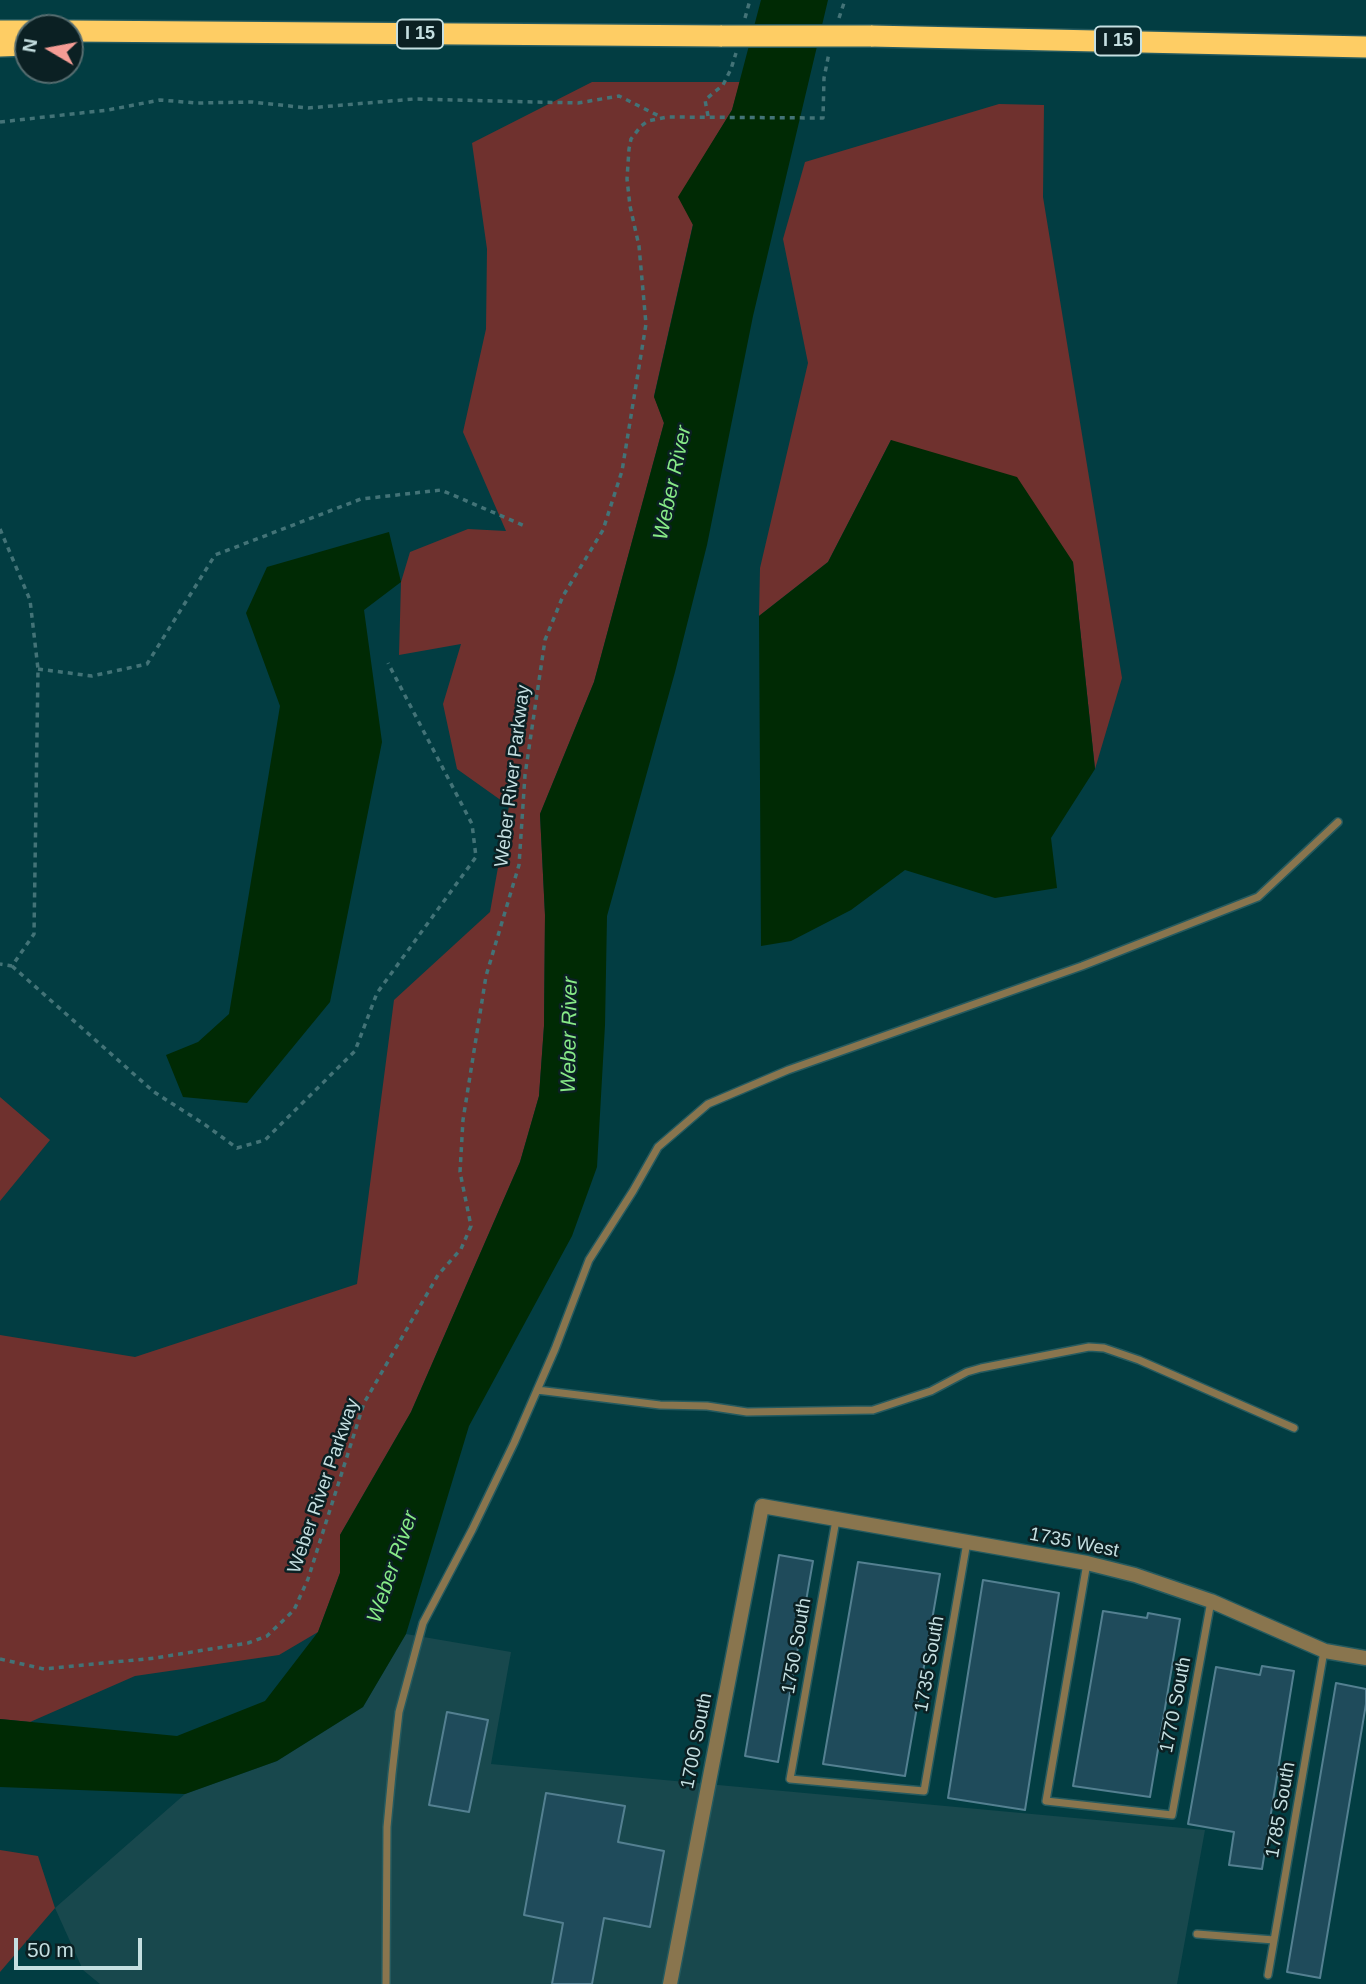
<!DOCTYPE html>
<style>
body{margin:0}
#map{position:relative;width:1366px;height:1984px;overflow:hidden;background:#023d42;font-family:Helvetica,sans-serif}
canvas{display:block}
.north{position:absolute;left:14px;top:14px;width:70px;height:70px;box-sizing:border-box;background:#0b2023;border:2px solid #556c6f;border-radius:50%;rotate:280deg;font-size:19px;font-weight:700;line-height:28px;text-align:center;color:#c5dfe1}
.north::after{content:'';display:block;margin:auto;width:24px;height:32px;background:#f59c95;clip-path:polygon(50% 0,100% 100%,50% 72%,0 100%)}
.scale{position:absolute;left:14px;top:1938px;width:128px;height:32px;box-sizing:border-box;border:4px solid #c5dfe1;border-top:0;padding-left:9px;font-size:21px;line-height:24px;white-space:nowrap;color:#c5dfe1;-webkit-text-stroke:5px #0b2023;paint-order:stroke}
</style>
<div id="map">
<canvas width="1366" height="1984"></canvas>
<div class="north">N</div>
<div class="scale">50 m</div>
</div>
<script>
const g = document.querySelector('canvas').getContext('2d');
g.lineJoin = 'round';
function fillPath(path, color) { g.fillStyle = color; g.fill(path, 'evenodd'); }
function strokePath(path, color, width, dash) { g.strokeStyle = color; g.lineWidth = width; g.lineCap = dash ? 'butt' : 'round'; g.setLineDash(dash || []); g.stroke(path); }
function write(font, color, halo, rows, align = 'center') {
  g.font = font + ' Helvetica,sans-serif'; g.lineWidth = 5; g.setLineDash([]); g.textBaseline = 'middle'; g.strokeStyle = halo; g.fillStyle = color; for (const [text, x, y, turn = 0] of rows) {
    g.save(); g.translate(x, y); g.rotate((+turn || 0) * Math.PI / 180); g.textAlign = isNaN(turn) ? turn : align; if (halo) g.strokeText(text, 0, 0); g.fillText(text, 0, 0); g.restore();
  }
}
const built = new Path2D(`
 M406,1634L511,1652L491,1764L1205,1830L1177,1984H100L83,1970L55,1908L185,1794L277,1761L363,1707Z`);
const green = new Path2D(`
 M592,82H740L732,110L679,197L693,224L654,396L664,423L594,682L540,814L545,915L544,1026L539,1096L520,1162L411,1412L340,1535V1573L318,1632L279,1655L135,1676L30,1722L0,1719V1335L135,1357L357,1284L394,1000L490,912L509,806L457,769L443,704L461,644L399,655L401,582L410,552L468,529L506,531L463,432L486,329L487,249L472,143Z
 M999,104L1044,105L1043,197L1122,678L1095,769L1073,562L891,440L828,562L759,616L760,568L808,363L783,239L805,162Z
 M0,1097L50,1140L0,1201Z
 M0,1850L38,1856L55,1908L0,1972Z`);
const water = new Path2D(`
 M761,0H828L753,316L707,545L675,672L607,916L605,1025L597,1167L572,1236L469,1426L406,1634L363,1707L277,1761L185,1794L0,1787V1719L177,1736L265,1701L318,1632L340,1573V1535L411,1412L520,1162L539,1096L544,1026L545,915L540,814L594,682L664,423L654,397L693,225L678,197L732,110Z
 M891,440L1017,477L1073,562L1095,769L1051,838L1057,888L995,898L905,870L851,910L791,941L761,946L759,616L828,562Z
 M389,532L401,582L364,610L382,742L330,1002L247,1103L183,1097L166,1055L198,1042L229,1014L280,706L246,613L267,567Z`);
const building = new Path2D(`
 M779,1555L813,1561L778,1762L745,1756Z
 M858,1562L940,1574L905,1776L823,1764Z
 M983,1580L1059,1593L1025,1810L948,1798Z
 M1103,1611L1147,1618L1148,1613L1180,1619L1150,1797L1073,1786Z
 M1262,1666L1294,1671L1262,1869L1229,1865L1234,1832L1188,1824L1216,1667L1260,1675Z
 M1336,1683L1366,1689V1704L1320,1978L1287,1972Z
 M447,1712L488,1720L469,1812L429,1805Z
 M546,1793L625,1806L618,1842L664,1851L650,1927L604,1918L592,1984H552L563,1923L524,1915Z`);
const path = new Path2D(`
 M745,18L750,0
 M839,18L845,0
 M708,116L705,100L723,85L731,69L736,53
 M0,122L108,110L160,100L197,103L252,102L308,108L414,99L578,103L619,96L661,117
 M0,529L30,600L38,669L34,934L12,966L0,964
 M38,669L92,676L147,664L215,555L361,499L441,490L525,526
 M12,966L154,1092L204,1124L237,1148L265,1140L355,1051L377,993L476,857L472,824L388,663
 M0,1659L44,1669L155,1658L248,1643L267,1636L294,1610L308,1579L364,1403L438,1275L461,1249L471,1226L460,1172L463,1120L486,976L519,865L525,775L545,640L563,596L603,530L622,471L646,324L639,246L630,206L627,179L629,149L631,139L641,126L648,121L667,117L823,118L824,78L829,53`);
const lane = new Path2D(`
 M537,1390L660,1405L707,1406L747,1412L873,1410L931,1391L967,1372L981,1368L1089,1347L1104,1348L1139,1360L1294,1428
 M836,1520L790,1779L924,1791L967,1542
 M1087,1563L1046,1801L1172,1815L1211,1601
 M1197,1934L1274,1940
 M1268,1975L1324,1651
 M386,1984L387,1827L392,1774L399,1712L423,1623L472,1530L514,1443L555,1349L589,1260L633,1191L658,1147L708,1104L788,1070L1082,966L1258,897L1338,822`);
const street = new Path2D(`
 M670,1984L762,1506L1087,1563L1135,1575L1211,1601L1325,1651L1366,1658`);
const highway = new Path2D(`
 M0,31H28
 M70,31L722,36
 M871,36L1366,47
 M0,46L28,45`);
const highwayBridge = new Path2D(`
 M722,36H871`);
const shields = [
 [420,34,46],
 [1118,41,46]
];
const shieldNames = [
 ["I 15",420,34],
 ["I 15",1118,41]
];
const streetNames = [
 ["Weber River Parkway",513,776,-83],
 ["Weber River Parkway",324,1486,-71],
 ["1735 West",1074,1543,11],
 ["1750 South",797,1646,-80],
 ["1735 South",930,1664,-80],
 ["1770 South",1176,1705,-79],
 ["1700 South",697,1741,-79],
 ["1785 South",1281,1810,-80]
];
const waterNames = [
 ["Weber River",673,483,-78],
 ["Weber River",570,1035,-89],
 ["Weber River",393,1567,-71]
];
fillPath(built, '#18484d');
fillPath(green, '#6f312e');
fillPath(water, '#002a04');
fillPath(building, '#1f4b5b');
strokePath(building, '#548091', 2);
strokePath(lane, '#255a5f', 10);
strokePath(street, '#255a5f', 17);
strokePath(highway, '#255a5f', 24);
strokePath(path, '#437377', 3.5, [5, 5]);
strokePath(lane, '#89754e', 7);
strokePath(street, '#89754e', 14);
strokePath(highway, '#fecd64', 21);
strokePath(highwayBridge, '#255a5f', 24, []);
strokePath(highwayBridge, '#fecd64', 21);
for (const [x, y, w] of shields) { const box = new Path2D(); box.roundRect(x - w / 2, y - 14.5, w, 29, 5); g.fillStyle = '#0b2023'; g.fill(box); strokePath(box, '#c5dfe1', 2); }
write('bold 18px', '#c5dfe1', null, shieldNames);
write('19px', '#c5dfe1', '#0b2023', streetNames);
write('italic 21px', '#87ea87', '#0b2023', waterNames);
</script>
